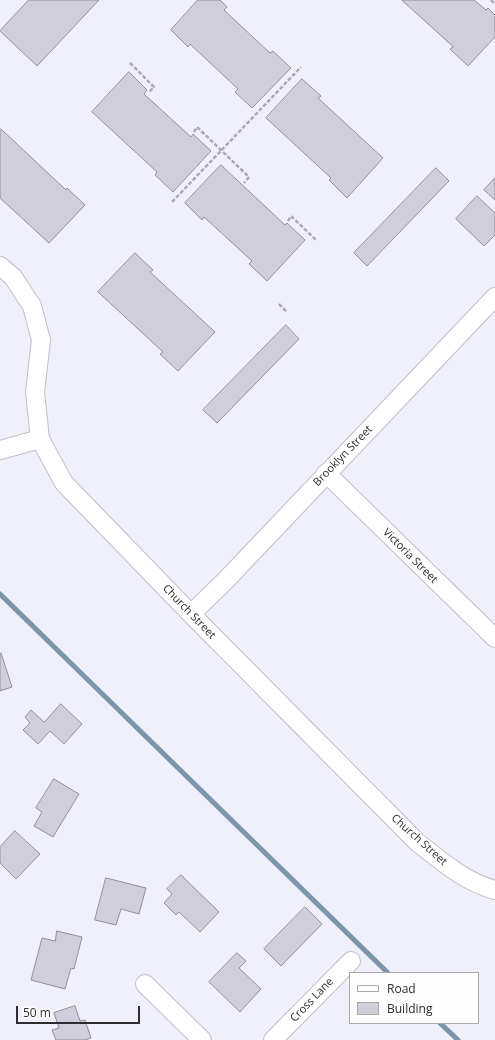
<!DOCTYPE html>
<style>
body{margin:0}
#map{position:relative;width:495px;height:1040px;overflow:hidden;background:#f0effc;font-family:"Open Sans",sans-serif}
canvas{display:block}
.legend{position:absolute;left:349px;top:972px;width:130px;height:52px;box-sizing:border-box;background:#fefefe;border:1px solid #aaaaac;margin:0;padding:5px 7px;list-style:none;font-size:12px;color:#2d2d31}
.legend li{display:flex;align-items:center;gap:8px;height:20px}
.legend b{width:20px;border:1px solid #aaaaac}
.scale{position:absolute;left:16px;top:1006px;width:124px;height:18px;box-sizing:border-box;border:2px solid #2d2d31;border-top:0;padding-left:5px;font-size:12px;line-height:14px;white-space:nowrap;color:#2d2d31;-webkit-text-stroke:3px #fefefe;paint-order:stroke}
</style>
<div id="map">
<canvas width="495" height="1040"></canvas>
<ul class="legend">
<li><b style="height:5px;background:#fff"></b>Road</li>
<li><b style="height:11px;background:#cfceda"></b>Building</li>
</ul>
<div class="scale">50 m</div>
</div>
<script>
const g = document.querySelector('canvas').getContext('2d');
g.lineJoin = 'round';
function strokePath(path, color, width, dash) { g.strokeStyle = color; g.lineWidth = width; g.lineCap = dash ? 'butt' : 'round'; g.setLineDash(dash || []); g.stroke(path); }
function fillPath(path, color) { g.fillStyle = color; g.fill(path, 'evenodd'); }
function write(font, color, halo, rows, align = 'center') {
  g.font = font + ' "Open Sans",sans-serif'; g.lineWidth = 3; g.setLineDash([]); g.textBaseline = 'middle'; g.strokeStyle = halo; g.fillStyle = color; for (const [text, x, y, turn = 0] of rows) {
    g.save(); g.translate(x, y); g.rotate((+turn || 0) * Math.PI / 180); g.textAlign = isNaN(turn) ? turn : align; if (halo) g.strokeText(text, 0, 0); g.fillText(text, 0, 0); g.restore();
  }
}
const stream = new Path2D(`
 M0,594L388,973
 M440,1023L458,1040`);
const building = new Path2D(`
 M29,0H99L37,66L0,31Z
 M198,0H220L227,7L224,10L270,53L273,51L291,68L252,108L235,92L238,89L190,44L188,47L171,30Z
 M402,0H474L486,10L488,8L495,15V37L468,66L450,49L453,47Z
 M129,72L147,90L144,94L191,137L193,134L211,151L173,192L155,175L157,172L92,112Z
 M302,79L321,96L318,98L383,158L347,198L329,180L331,178L266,118Z
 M1,129L66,190L67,188L85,205L49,243L0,198V130Z
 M221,165L285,225L287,223L305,240L267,281L249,264L252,261L204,217L202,220L185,203Z
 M436,168L449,181L367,266L354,253Z
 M495,178V200L484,190Z
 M477,196L495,213V235L484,246L456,219Z
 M135,253L153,270L150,272L215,332L178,371L160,354L163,352L98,292Z
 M286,325L299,339L217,423L203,410Z
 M1,653L12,687L0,691V654Z
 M61,704L82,724L64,744L50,731L38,744L23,730L30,723L25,717L31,710L44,722Z
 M54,779L79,794L53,837L34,826L42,812L36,808Z
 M15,831L40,854L16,879L0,863V847Z
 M181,875L219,912L200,932L179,912L176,915L164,903L172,894L167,889Z
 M106,878L146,888L139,914L121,909L116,925L95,920Z
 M305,907L322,924L281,966L264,949Z
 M57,931L82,937L74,969L71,968L65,989L31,980L42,938L55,941Z
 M237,953L246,961L239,968L261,989L240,1012L209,982Z
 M75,1006L80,1021L85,1020L91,1038L85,1040H56L52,1030L59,1028L54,1013Z`);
const path = new Path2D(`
 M491,0L495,4
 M130,63L154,87L149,92
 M194,132L197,127L249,177L244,183
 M172,202L301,67
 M288,221L291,216L317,241
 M279,304L287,312`);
const street = new Path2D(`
 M0,266L13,277L32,306L41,340L35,392L40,439L64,483L191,614L417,842C441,861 465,882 495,890
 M0,450L40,439
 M326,473L495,638
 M191,614L225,581L495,297
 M145,984L202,1040
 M273,1040L351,961`);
const streetNames = [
 ["Brooklyn Street",343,456,-46],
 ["Victoria Street",410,556,45],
 ["Church Street",189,612,46],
 ["Church Street",419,840,42],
 ["Cross Lane",312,1000,-46]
];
strokePath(stream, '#7b96ab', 5);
fillPath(building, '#cfceda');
strokePath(building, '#91919c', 1);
strokePath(street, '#bfbfca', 20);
strokePath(path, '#abaab4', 2.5, [4, 2]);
strokePath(street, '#fff', 18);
write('11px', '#2d2d31', '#fefefe', streetNames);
</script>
